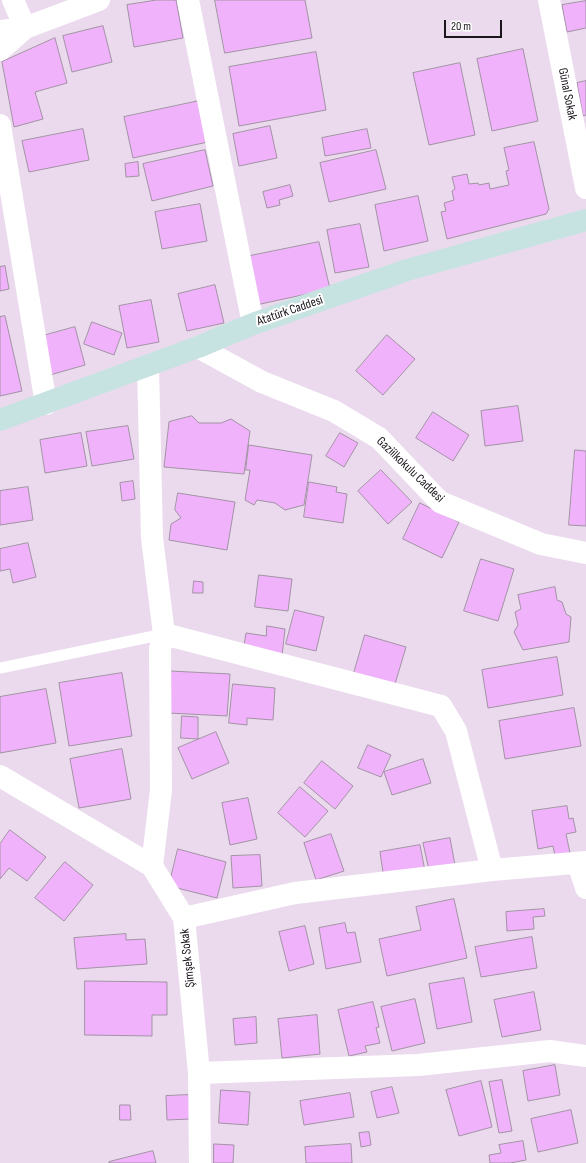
<!DOCTYPE html>
<meta charset="utf-8">
<style>
body{margin:0}
#map{position:relative;width:586px;height:1163px;overflow:hidden;background:#ebdaee;font-family:"Sofia Sans Condensed",sans-serif}
canvas{display:block}
.scale{position:absolute;left:444px;top:20px;width:58px;height:18px;box-sizing:border-box;border:2px solid #1a141b;border-top:0;padding-left:5px;font-size:12px;line-height:14px;white-space:nowrap;color:#1a141b;-webkit-text-stroke:3px #fff;paint-order:stroke}
</style>
<div id="map">
<canvas width="586" height="1163"></canvas>
<div class="scale">20 m</div>
</div>
<script>
const g = document.querySelector('canvas').getContext('2d');
g.lineJoin = 'round';
function fillPath(path, color) { g.fillStyle = color; g.fill(path, 'evenodd'); }
function strokePath(path, color, width, dash) { g.strokeStyle = color; g.lineWidth = width; g.lineCap = dash ? 'butt' : 'round'; g.setLineDash(dash || []); g.stroke(path); }
function write(font, color, halo, rows, align = 'center') {
  g.font = font + ' "Sofia Sans Condensed",sans-serif'; g.lineWidth = 4; g.setLineDash([]); g.textBaseline = 'middle'; g.strokeStyle = halo; g.fillStyle = color; for (const [text, x, y, turn = 0] of rows) {
    g.save(); g.translate(x, y); g.rotate((+turn || 0) * Math.PI / 180); g.textAlign = isNaN(turn) ? turn : align; if (halo) g.strokeText(text, 0, 0); g.fillText(text, 0, 0); g.restore();
  }
}
const building = new Path2D(`
 M157,0H176L183,38L134,47L127,5Z
 M215,0H305L312,38L225,53Z
 M586,1V28L567,32L562,5Z
 M103,26L112,62L72,72L63,36Z
 M55,38L67,83L35,92L43,119L14,127L2,62Z
 M523,49L538,121L492,131L477,59Z
 M316,52L326,110L239,126L229,67Z
 M460,63L475,135L429,145L413,73Z
 M586,81V115L583,116L577,83Z
 M199,101L208,142L133,158L124,117Z
 M270,126L277,158L239,166L233,134Z
 M83,129L89,160L29,172L22,141Z
 M367,129L371,148L325,156L322,138Z
 M534,142L549,209L546,214L447,239L441,212L446,211L444,203L454,200L452,191L455,189L452,177L467,174L469,184L478,183L479,185L489,183L490,189L509,185L506,171L509,170L504,148Z
 M205,150L213,186L152,201L143,164Z
 M376,150L386,189L329,202L320,163Z
 M138,162L139,176L126,177L125,164Z
 M290,185L293,196L279,200L280,205L267,208L263,192Z
 M418,196L428,241L384,251L375,205Z
 M200,204L207,241L162,249L155,212Z
 M360,224L369,267L335,273L327,230Z
 M319,242L330,289L256,305L245,257Z
 M5,266L9,289L0,291V267Z
 M215,285L224,323L187,331L178,294Z
 M151,300L159,342L127,348L119,306Z
 M5,316L22,391L0,396V317Z
 M92,322L122,333L114,355L84,344Z
 M75,327L85,365L50,375L39,337Z
 M387,335L415,359L383,395L356,371Z
 M518,406L523,441L485,446L481,411Z
 M433,412L469,435L453,461L416,438Z
 M192,416L199,423H221L231,419L250,431L244,474L164,467L169,422Z
 M128,426L134,459L92,466L86,432Z
 M81,433L87,466L45,473L40,440Z
 M340,433L358,443L344,467L326,456Z
 M249,445L312,455L304,505L285,510L275,503L257,500L254,505L245,500L250,470H246Z
 M575,450L586,451V526L569,525Z
 M381,470L412,502L388,524L358,491Z
 M133,481L135,499L122,501L120,483Z
 M309,482L337,487L336,492L347,494L343,523L304,517Z
 M28,487L33,520L0,525V491Z
 M178,493L235,502L227,550L169,540L171,524L181,518L175,510Z
 M420,503L459,522L442,558L403,539Z
 M28,543L36,577L13,583L10,569L0,571V549Z
 M481,559L514,569L498,621L464,611Z
 M259,575L292,579L288,611L255,607Z
 M194,581L203,582V593H193Z
 M555,587L557,600L562,602L566,614L571,617L569,642L523,650L514,632L518,625L515,612L521,609L518,595Z
 M295,610L324,617L316,651L286,644Z
 M267,626L285,629L282,656L243,652L246,633L266,636Z
 M365,635L406,647L395,684L354,673Z
 M557,657L563,695L488,708L482,670Z
 M170,671L230,674L227,716L168,713Z
 M122,673L132,736L69,746L59,683Z
 M233,684L275,688L273,720L247,718V725L229,723Z
 M46,689L56,743L0,753V697Z
 M574,708L581,746L505,759L499,721Z
 M182,716L198,717V739L181,738Z
 M216,732L229,763L192,779L178,748Z
 M368,745L391,755L381,777L358,768Z
 M122,749L131,799L79,808L70,759Z
 M423,759L431,783L392,795L384,772Z
 M322,761L353,786L335,809L304,783Z
 M300,787L328,811L305,837L278,813Z
 M248,798L257,839L230,845L222,803Z
 M567,806L569,819L573,818L576,832L566,834L570,853L555,856L553,846L538,849L532,811Z
 M10,830L46,857L27,881L9,868L0,879V844Z
 M331,834L344,871L316,880L304,843Z
 M450,838L455,865L429,870L423,843Z
 M420,845L425,871L384,879L380,852Z
 M178,849L226,862L217,898L169,886Z
 M260,855L262,886L233,888L231,856Z
 M65,862L93,885L64,921L35,898Z
 M454,899L467,958L387,976L379,939L421,930L416,907Z
 M544,909L545,916L533,917L534,929L507,931L506,912Z
 M345,923L347,933L355,932L361,962L326,969L319,928Z
 M305,926L314,964L289,971L279,932Z
 M126,934V940L145,939L147,964L77,969L74,938Z
 M532,937L537,968L481,977L475,947Z
 M464,978L472,1022L437,1029L429,984Z
 M85,981L167,982V1015H152V1036L85,1035Z
 M534,992L541,1030L502,1037L494,1000Z
 M415,999L425,1043L392,1051L381,1007Z
 M373,1002L379,1027L376,1028L380,1043L365,1046L367,1052L349,1056L338,1010Z
 M317,1015L320,1054L282,1058L278,1019Z
 M256,1017L257,1043L235,1045L233,1019Z
 M555,1065L560,1095L528,1101L523,1071Z
 M502,1080L512,1131L499,1133L489,1082Z
 M481,1081L492,1127L459,1136L446,1090Z
 M392,1087L399,1113L377,1118L371,1092Z
 M221,1090L250,1092L248,1125L219,1123Z
 M350,1093L354,1117L304,1125L300,1101Z
 M189,1095L190,1119L167,1120L166,1096Z
 M120,1105H130L131,1120H120Z
 M571,1110L578,1143L538,1152L531,1119Z
 M369,1132L371,1145L361,1147L359,1133Z
 M523,1141L526,1160L510,1163H490L489,1155L501,1153L499,1145Z
 M214,1144L234,1145L233,1163H214Z
 M351,1144L352,1163H306L305,1147Z
 M153,1151L156,1163H109V1162Z`);
const lane = new Path2D(`
 M0,668L164,634`);
const street = new Path2D(`
 M188,0L253,324
 M549,0L586,188
 M0,31L25,28L99,0
 M0,50L25,28L13,0
 M0,125L46,404
 M198,347L262,382L334,411L379,438L440,502L541,544L586,553
 M148,366L152,538L164,634L160,649L161,790L152,866
 M164,634L441,706L456,731L492,870
 M0,776L152,866L184,918L199,1073L200,1163
 M578,863L586,888
 M184,918L295,893L492,870L586,862
 M199,1073L418,1065L550,1051L586,1056`);
const secondary = new Path2D(`
 M0,420L198,347L253,324L407,270L586,220`);
const streetNames = [
 ["Günal Sokak",567,94,79],
 ["Atatürk Caddesi",290,311,-19],
 ["Gaziilkokulu Caddesi",410,470,44],
 ["Şimşek Sokak",188,958,-96]
];
fillPath(building, '#f0b3fb');
strokePath(building, '#a292a4', 1);
strokePath(lane, '#fff', 11);
strokePath(street, '#fff', 22);
strokePath(secondary, '#c7e3e1', 22);
write('13px', '#1a141b', '#fff', streetNames);
</script>
